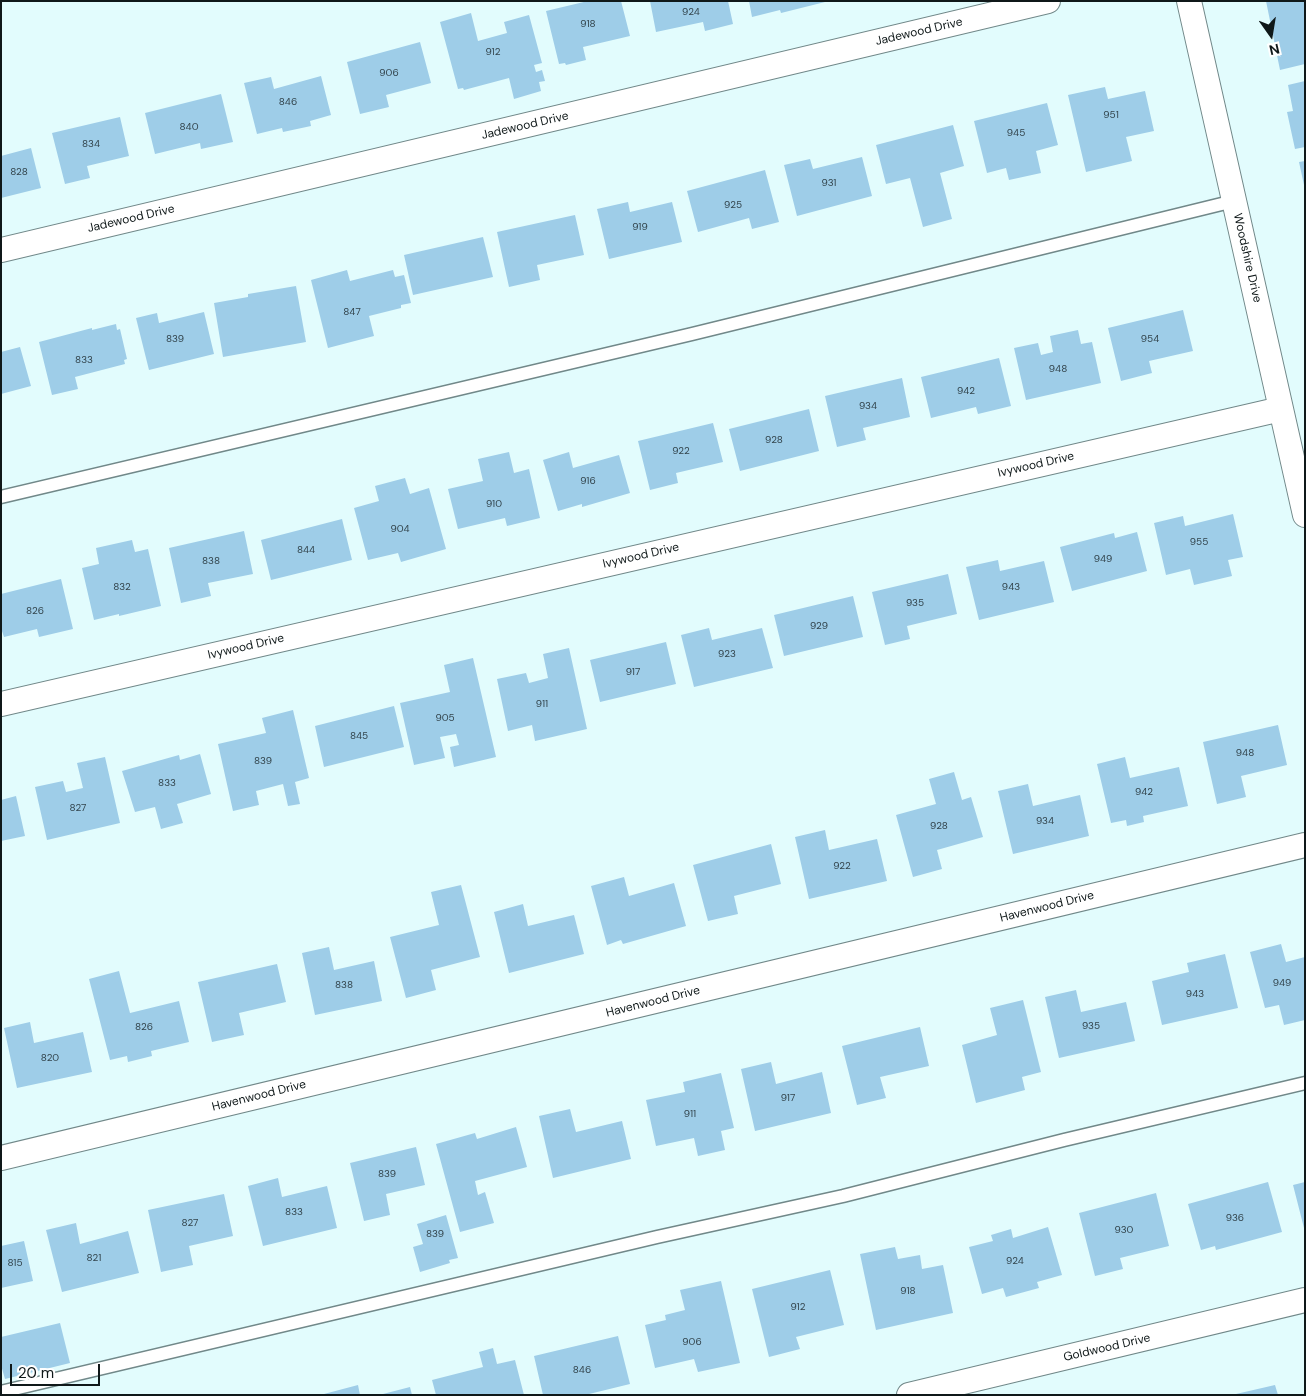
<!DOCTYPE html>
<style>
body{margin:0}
#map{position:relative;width:1306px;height:1396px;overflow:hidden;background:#e2fcfd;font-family:"DM Sans",sans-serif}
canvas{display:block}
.frame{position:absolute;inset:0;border:2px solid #0f1819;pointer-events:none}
.north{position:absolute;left:1246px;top:10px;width:50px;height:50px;-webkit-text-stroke:4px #fff;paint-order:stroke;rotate:167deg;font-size:14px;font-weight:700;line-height:20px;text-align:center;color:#0f1819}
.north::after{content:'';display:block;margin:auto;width:18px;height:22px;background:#0f1819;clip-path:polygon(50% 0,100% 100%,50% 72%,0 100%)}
.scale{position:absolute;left:10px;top:1364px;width:90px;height:22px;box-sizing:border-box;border:2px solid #0f1819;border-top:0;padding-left:6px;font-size:15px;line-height:18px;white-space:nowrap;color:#0f1819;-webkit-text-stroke:4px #fff;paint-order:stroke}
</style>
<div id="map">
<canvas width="1306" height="1396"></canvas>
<div class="frame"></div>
<div class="north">N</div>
<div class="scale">20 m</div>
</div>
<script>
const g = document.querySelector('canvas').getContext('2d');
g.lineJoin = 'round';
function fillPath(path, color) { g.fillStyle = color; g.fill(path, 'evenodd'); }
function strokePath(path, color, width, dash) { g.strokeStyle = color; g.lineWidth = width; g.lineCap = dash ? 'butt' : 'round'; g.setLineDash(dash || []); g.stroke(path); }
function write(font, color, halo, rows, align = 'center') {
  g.font = font + ' "DM Sans",sans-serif'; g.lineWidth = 5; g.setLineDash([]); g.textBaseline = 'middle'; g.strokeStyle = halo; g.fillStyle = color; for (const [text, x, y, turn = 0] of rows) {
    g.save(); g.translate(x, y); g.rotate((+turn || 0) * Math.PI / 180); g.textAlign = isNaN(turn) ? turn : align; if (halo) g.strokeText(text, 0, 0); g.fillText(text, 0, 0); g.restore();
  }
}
const building = new Path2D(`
 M588,1H621L630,36L583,47L586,60L566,65L565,63L559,64L546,11Z
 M650,1H728L733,24L705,31L703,22L656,32Z
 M749,1H825V2L781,13L780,10L752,17Z
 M1266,1H1305V64L1280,70Z
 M471,13L478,41L507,33L504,22L529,15L542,63L534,65L536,72L542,70L545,81L539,82L541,91L514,99L509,78L464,90L463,88L458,89L440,22Z
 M420,42L431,83L386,95L389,107L360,114L347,62Z
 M321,76L331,115L310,121L311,126L283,132L282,128L257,134L244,83L271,77L274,89Z
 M1305,81V147L1295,149L1287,112L1293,111L1288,85Z
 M1105,87L1108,99L1145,91L1154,131L1126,137L1132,161L1086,172L1068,95Z
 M221,94L233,142L201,149L200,143L155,154L145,113Z
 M1047,103L1058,145L1036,151L1041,173L1009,180L1006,168L987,173L974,121Z
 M120,117L129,156L87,166L90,178L65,184L52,133Z
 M953,125L964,166L940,173L952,219L923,227L910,178L886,184L876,145Z
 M31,148L41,188L1,198V156Z
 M862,157L872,196L797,216L784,165L810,159L813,169Z
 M1305,161V185H1304L1299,162Z
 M765,170L779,222L752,229L749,218L698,232L687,191Z
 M628,202L630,212L672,202L682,242L609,259L597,209Z
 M575,215L584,255L537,265L540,280L509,287L497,232Z
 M483,237L493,277L413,295L404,255Z
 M347,270L350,281L393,270L395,277L404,275L411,303L401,305V308L369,316L374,336L328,348L311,280Z
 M296,286L306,342L223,357L214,303L248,297V294Z
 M1183,310L1193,351L1149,361L1152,373L1121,381L1108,328Z
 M204,312L214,354L149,370L136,318L157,313L159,323Z
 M116,324L117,330L120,329L127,359L124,360L125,364L75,377L78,389L52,395L39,342L92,328V330Z
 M1078,330L1081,344L1092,342L1101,383L1026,400L1014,348L1038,343L1041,355L1053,352L1050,336Z
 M20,347L31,386L1,394V352Z
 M999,358L1011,406L978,414L976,407L931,418L921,377Z
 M902,378L910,417L863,428L866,440L837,447L825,396Z
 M809,409L819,451L740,471L729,429Z
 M713,423L723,462L676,473L678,483L650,490L638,441Z
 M509,452L514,473L529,469L540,518L507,526L505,518L458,529L448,489L483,481L478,459Z
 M569,452L573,468L619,455L630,493L582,507V504L558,511L543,460Z
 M405,478L410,494L429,488L446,549L401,562L398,553L368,560L354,508L379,501L375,486Z
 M1233,514L1243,557L1228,560L1232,576L1194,585L1190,569L1166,575L1154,523L1183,516L1185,526Z
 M342,519L352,560L271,580L261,540Z
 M244,531L253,574L208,583L211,596L181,603L169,548Z
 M1137,532L1147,571L1072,591L1060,547L1114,533L1115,538Z
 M132,540L135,552L148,549L161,606L119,616V614L94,620L82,568L99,564L96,548Z
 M998,560L1000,571L1044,561L1054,602L979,620L966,567Z
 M948,574L957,614L907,626L910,639L885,645L872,592Z
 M61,579L73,629L39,637L37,629L4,637L1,628V594Z
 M853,596L863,637L784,656L774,615Z
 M709,628L712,640L762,628L773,668L694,687L681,635Z
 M666,642L676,684L600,702L590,660Z
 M569,648L587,729L535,741L532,725L508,731L497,679L526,673L529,683L548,678L543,654Z
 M473,658L496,757L454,767L450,747L459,745L456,734L440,737L445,758L414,765L400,703L450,692L444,665Z
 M394,706L404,747L324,767L315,726Z
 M293,710L309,778L295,782L300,804L288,806L283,784L256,791L259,805L233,811L218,744L266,733L262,718Z
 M1278,725L1287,765L1241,776L1246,797L1217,804L1203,742Z
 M200,754L211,794L177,804L183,823L161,829L155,807L135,812L122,771L179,755L180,760Z
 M105,757L120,823L47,840L35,787L63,781L66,792L83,788L77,763Z
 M1125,757L1130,778L1179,767L1188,806L1143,816L1144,822L1127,826L1126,820L1111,823L1097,764Z
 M954,772L962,800L971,797L983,837L937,850L942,869L913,877L896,815L936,804L929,779Z
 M1028,784L1033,806L1080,795L1089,836L1013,854L998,791Z
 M16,796L25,836L1,841V800Z
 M825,830L829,850L877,839L887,881L809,899L795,837Z
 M771,844L781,884L734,896L738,914L708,921L693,865Z
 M624,877L629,896L674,883L686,926L623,944L621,940L607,945L591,886Z
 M461,885L480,957L431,970L436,990L406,998L390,937L439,925L431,892Z
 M523,904L528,926L574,915L584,954L509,973L494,912Z
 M1281,944L1286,962L1305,957V1020L1284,1025L1279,1005L1265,1008L1250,952Z
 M329,947L334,970L374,961L382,1001L315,1015L302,953Z
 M1225,954L1238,1008L1162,1025L1152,981L1189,972L1187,963Z
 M277,964L286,1002L239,1013L244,1035L212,1042L198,982Z
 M119,971L130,1013L179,1001L189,1042L151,1051L152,1056L128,1062L127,1056L110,1060L89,979Z
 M1076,990L1081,1012L1126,1002L1135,1041L1059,1058L1045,997Z
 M1023,1000L1041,1072L1022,1077L1025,1090L976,1103L962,1045L997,1035L990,1008Z
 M30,1022L34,1043L83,1032L92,1072L17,1088L4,1028Z
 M920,1027L929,1066L880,1077L886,1098L857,1105L842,1046Z
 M771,1062L776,1084L822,1072L831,1113L755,1131L741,1069Z
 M721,1073L734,1128L721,1131L725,1150L698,1156L694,1138L656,1146L646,1100L685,1092L683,1082Z
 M570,1109L576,1132L622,1121L631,1159L553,1178L539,1116Z
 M516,1127L527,1167L475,1181L478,1195L485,1192L494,1223L460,1232L436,1144L475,1133L477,1139Z
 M416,1147L425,1185L386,1194L390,1215L364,1221L350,1163Z
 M278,1178L282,1197L327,1186L337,1228L263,1246L248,1186Z
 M1268,1182L1282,1232L1216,1250L1215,1246L1201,1250L1188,1204Z
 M1305,1182V1228H1304L1293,1185Z
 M1156,1193L1169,1246L1120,1258L1123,1269L1095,1276L1079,1213Z
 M224,1194L233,1236L189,1246L193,1265L161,1272L148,1210Z
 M446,1215L458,1258L449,1260L450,1263L420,1272L413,1247L423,1244L417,1224Z
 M76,1223L80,1244L128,1231L139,1273L62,1292L46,1230Z
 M1048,1227L1062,1275L1037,1282L1039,1288L1006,1297L1003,1288L982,1294L969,1247L993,1241L991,1235L1011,1229L1013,1238Z
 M24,1241L33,1281L1,1288V1246Z
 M895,1247L898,1259L920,1255L922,1269L943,1265L953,1313L876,1330L860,1254Z
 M830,1270L844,1325L796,1337L800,1349L769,1357L752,1289Z
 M721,1281L740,1363L698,1372L694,1359L655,1368L645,1325L666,1320L665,1315L685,1310L680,1290Z
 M60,1323L70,1363L5,1379L1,1365V1337Z
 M618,1336L630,1384L585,1395H543L534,1356Z
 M493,1348L497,1364L515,1360L524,1395H436L432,1380L483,1367L479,1352Z
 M358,1385L360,1395H324V1394Z
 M1275,1385L1278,1395H1236V1394Z
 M410,1387L412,1395H383V1394Z`);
const service = new Path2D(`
 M1,497L692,334L1234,201
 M1,1392L657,1237L843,1196L1064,1140L1305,1083`);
const minor = new Path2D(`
 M1189,1L1305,515
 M1,250L1048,1
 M1,704L1281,409
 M1,1158L1305,845
 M909,1395L1305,1300`);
const numberNames = [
 ["924",691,12],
 ["918",588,24],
 ["912",493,52],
 ["906",389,73],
 ["846",288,102],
 ["951",1111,115],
 ["840",189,127],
 ["945",1016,133],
 ["834",91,144],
 ["828",19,172],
 ["931",829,183],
 ["925",733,205],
 ["919",640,227],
 ["847",352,312],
 ["839",175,339],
 ["954",1150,339],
 ["833",84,360],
 ["948",1058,369],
 ["942",966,391],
 ["934",868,406],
 ["928",774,440],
 ["922",681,451],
 ["916",588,481],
 ["910",494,504],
 ["904",400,529],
 ["955",1199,542],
 ["844",306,550],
 ["949",1103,559],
 ["838",211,561],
 ["832",122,587],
 ["943",1011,587],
 ["935",915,603],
 ["826",35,611],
 ["929",819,626],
 ["923",727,654],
 ["917",633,672],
 ["911",542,704],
 ["905",445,718],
 ["845",359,736],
 ["948",1245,753],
 ["839",263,761],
 ["833",167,783],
 ["942",1144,792],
 ["827",78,808],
 ["934",1045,821],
 ["928",939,826],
 ["922",842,866],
 ["949",1282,983],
 ["838",344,985],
 ["943",1195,994],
 ["935",1091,1026],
 ["826",144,1027],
 ["820",50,1058],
 ["917",788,1098],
 ["911",690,1114],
 ["839",387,1174],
 ["833",294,1212],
 ["936",1235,1218],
 ["827",190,1223],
 ["930",1124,1230],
 ["839",435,1234],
 ["821",94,1258],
 ["924",1015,1261],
 ["815",15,1263],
 ["918",908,1291],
 ["912",798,1307],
 ["906",692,1342],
 ["846",582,1370]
];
const streetNames = [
 ["Jadewood Drive",919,32,-13],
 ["Jadewood Drive",525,126,-13],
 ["Jadewood Drive",131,219,-13],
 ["Woodshire Drive",1247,258,77],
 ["Ivywood Drive",1036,465,-13],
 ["Ivywood Drive",641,556,-13],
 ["Ivywood Drive",246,647,-13],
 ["Havenwood Drive",1047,907,-14],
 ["Havenwood Drive",653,1002,-14],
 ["Havenwood Drive",259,1096,-14],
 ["Goldwood Drive",1107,1348,-13]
];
fillPath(building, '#9ecde8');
strokePath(service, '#718889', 15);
strokePath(minor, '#718889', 26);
strokePath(service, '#fff', 12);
strokePath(minor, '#fff', 24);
write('10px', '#33454d', null, numberNames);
write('12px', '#0f1819', '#fff', streetNames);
</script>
